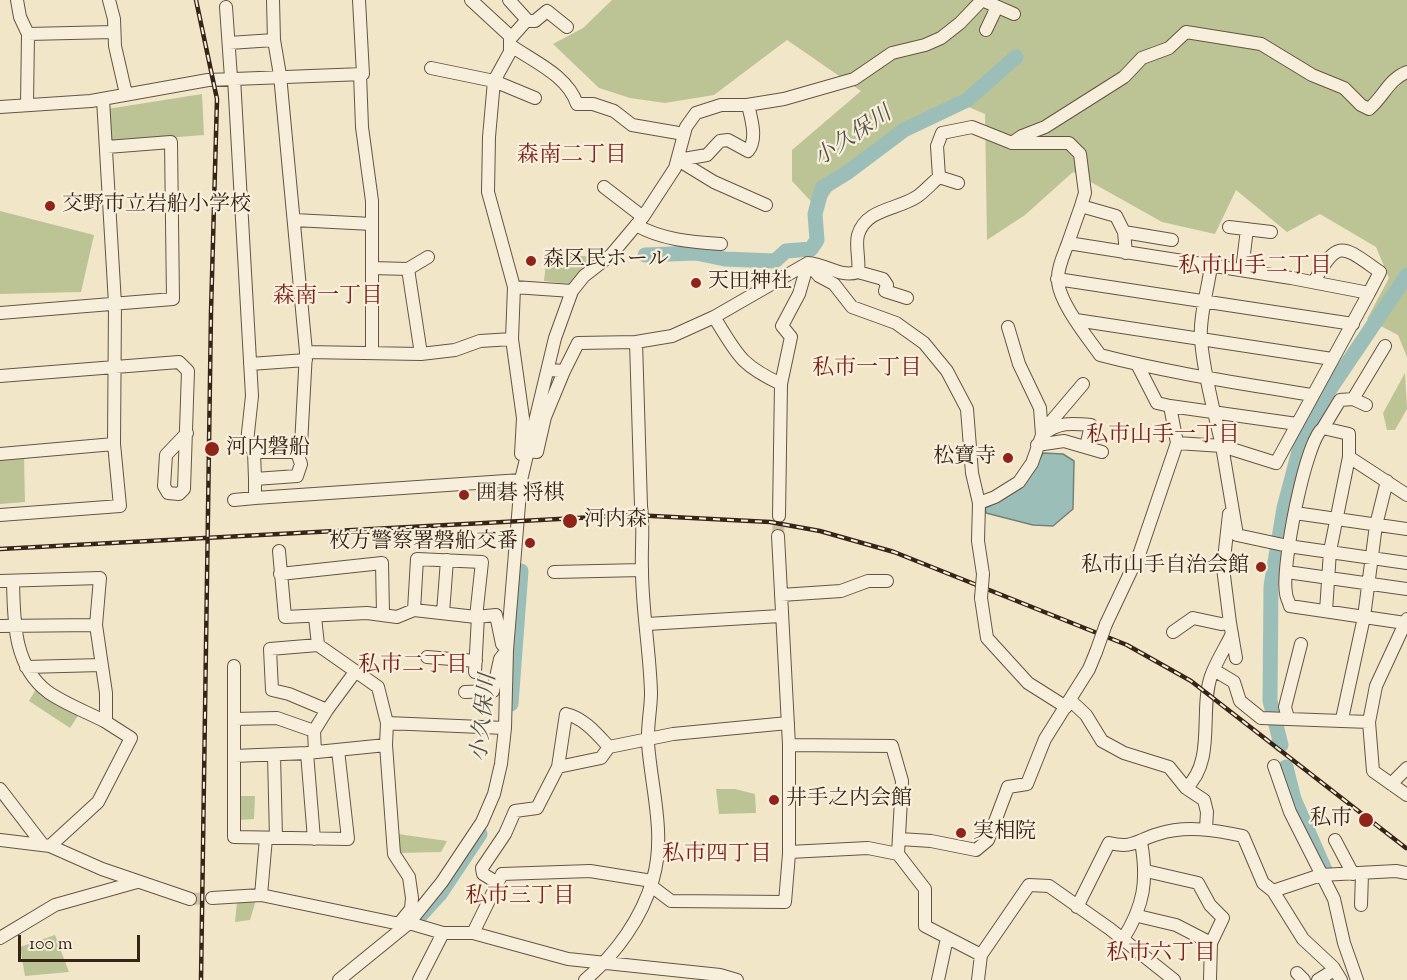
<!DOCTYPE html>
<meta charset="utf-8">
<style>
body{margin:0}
#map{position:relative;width:1407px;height:980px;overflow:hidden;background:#f2e6c9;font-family:"Sorts Mill Goudy",serif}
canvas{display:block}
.scale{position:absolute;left:18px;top:935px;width:122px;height:27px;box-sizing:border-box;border:3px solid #362417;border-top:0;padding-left:8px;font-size:18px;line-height:21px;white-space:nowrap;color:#362417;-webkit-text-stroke:4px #f7efdc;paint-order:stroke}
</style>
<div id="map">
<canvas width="1407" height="980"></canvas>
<div class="scale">100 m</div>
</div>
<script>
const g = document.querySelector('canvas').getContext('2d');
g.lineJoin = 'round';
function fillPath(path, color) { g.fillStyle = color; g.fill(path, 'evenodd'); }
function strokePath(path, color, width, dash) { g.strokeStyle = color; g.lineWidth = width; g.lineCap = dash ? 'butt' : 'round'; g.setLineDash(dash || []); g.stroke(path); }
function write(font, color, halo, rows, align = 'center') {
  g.font = font + ' "Sorts Mill Goudy","Noto Serif JP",serif'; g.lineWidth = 4.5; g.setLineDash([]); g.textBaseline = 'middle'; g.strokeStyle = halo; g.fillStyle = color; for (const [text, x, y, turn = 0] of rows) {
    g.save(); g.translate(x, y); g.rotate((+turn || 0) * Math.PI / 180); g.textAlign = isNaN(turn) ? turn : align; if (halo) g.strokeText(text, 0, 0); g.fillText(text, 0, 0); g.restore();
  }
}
const green = new Path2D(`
 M612,0H1407V357L1398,335L1367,319L1389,278L1376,247L1320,214L1287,232L1236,190L1215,234L1162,222L1073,172L1025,215L987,240L985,114L952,100L871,163L835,186L819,210L792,181V150L861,91L787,40L714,95L665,103L630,98L599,88L553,44L583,28Z
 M202,94L204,135L115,142L109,138L107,109Z
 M0,211L94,235L81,292L0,294Z
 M547,254L599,257L570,284L544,281Z
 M1405,373L1407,409L1395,430H1387L1383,413Z
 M24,456L25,502L0,504V458Z
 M36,689L79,714L70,728L29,701Z
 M716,789H735L755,794L756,813L719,814Z
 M239,796H255L254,819L239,820Z
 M398,834L447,841L441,852L400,853Z
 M256,900L250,920L235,922L237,902Z
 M55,935L69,972L25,976L20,947Z`);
const water = new Path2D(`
 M1043,453L1063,454L1074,461L1073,509L1053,526L1033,525L986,513L985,508C1017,494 1027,484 1043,453Z`);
const river = new Path2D(`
 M645,255L696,253L725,259L775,261L786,251L811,249L817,240L815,214L822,188L848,172L904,130L967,100L1016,57
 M511,704L521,571
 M1281,745L1270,701L1271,586L1284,508L1303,436L1324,398L1407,275
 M1286,767L1294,799L1325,870
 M420,916L440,894L480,834`);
const minorTunnel = new Path2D(`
 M778,536L779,516
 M190,899L212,898`);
const minor = new Path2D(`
 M17,0L20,17L28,34L27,105
 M109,0L114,19L115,46L126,94
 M273,0L274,40L280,75L306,352L301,445L297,452L301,464L297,476L255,479L254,452H297
 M471,0L510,36V52L494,81L489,137L488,192L514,287L512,339L523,418L521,454
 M509,0L528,21
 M982,0L1014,14
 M226,7L231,78
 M986,30L997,7
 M28,34L113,32
 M510,39L526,21H535L547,11L567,27
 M229,43L274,40
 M510,45C534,62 567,75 577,104H593L614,111L632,125L684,134
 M431,68L494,81L535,98
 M360,74L362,127L372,201V352
 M234,78L252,396L247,442L254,452
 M0,107L91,101L208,80L363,74L359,0
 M1012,143L1022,136L1045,127L1124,77L1142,58L1169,48L1186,32L1261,44L1312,75L1344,88L1361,105L1369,109C1384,96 1389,79 1407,72
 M678,160L707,155L720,141L728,140L748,151C758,139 751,118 748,105
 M678,160L714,182L766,205
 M939,177L958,183
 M604,187L643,217
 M294,220L372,224
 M636,225C662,240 692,242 721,244
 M1229,227L1271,232
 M1124,232L1172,240
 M1068,243L1081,206L1116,216L1124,232L1126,253
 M808,263L819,276L834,284L852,307L896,323L924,343L947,371L967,409L972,473L979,503L978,541L983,574
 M1211,266C1208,289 1199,317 1201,340C1204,375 1214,411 1222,446L1276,463L1369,293L1291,278L1068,243C1064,254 1057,269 1058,280C1058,301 1088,338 1100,355C1169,373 1240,383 1311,395
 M372,268L408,269L428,257
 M408,269L421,354
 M1242,270L1247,229
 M858,272L883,279L887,285L885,291L907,298
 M1057,279L1353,324
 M1314,282C1338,237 1343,246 1380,272L1369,293
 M514,287L572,291
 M0,313L173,299L171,142L107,147
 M714,317C738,355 739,364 781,384L779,516
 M1076,320L1332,359
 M636,342L672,336L714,317L808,263C826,264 840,278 858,272C860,260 855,246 858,235C866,208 898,210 918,196C926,190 932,183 939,177L937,146L942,133L972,127L1012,143H1069L1080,154L1085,193L1081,206
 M306,352L421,354L455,350L480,341L512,339
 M250,364L306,360
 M549,370L564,371L578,343L636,342L641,506C644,528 641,547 642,570C642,610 650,652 651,693C651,709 647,726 648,743C651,787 666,834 653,879C642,918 616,954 585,980
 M0,376L179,362L188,371L184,489L179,494L168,493L164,486L166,455L187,433
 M781,384L791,337L782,326L799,294L808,263
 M1353,399L1366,405
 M1170,406L1297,424
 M1323,428C1305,441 1281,568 1286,593C1286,597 1289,602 1290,606L1405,623
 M1044,430L1083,384
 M1042,435C1059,422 1070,423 1091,425L1086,447
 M1177,443L1222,446L1237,535L1288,546L1407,563
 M1037,445L1064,441L1102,452
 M527,451L537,452L545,417L564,371
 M0,454L114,444
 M1349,457V434L1323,428L1340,400L1353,399L1385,346
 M255,479V498L521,480
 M234,500L255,498
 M979,503L995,497L1019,482L1032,463L1042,435L1040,408L1019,364L1008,327
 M1295,513L1407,529
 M1229,514L1223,568L1230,623
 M0,515L120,506L114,444L115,304L103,99
 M279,551L285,617L367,613L397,617L414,610L476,617L496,615L502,644L507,650L500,659L493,691L465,692
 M554,572L641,570
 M1287,572L1407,589
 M280,574L382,563L383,613
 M0,581L100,578L96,625L106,693V722C87,712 65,704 48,692C13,666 14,620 13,581
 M781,595L841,591L868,581H887
 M981,598L987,638L1028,683L1066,707
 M414,610L417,559L482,562L476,617
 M1326,611L1330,551L1349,457L1407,495
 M443,613L447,560
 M315,617L318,645L378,687L387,723L386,745L307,753L234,756V837L348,839L338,750
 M1407,619L1376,686L1369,722L1373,771L1407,795
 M647,624L780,616
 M1106,624L1140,552L1177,443L1170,406L1157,403L1137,364
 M0,626L96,625
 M1173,632L1193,618L1221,624L1230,623L1236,658
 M318,645L270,649L272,690L289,694L327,710L355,672
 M427,657L476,661
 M234,666V756
 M26,667L101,665
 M1214,670L1234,682L1240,701L1261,718L1369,722
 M475,672L478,616
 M1070,700L1086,715L1102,741L1124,753L1169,767L1186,788L1204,800L1207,812L1206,828
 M1288,718L1285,707L1301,644
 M234,719L277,718L314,731
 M1342,719L1364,617L1376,525L1387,481
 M387,723L505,728
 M386,745L394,854L409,877L412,898L411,909L402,920
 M789,745L892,746L902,781L898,854L925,889V926L981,955
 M315,752L314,731L327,710
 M307,753L314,839
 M274,755L276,838
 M1274,766L1290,812L1334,899L1344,943L1357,980
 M558,767L601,758L609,747L673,734L788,723
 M1391,784L1407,768
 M1186,788C1216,761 1199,711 1211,676C1216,662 1225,648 1232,634
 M0,789L43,845
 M900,839L931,841L976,850L988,840L1008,787L1027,784L1045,739L1089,669L1096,652
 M0,840L50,846L102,869L190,899
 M1335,840L1353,874
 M50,846L98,802L131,738L106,722
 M789,852L868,848L898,854
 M1146,871L1198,883L1210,905L1223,918L1211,943L1210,980
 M496,882L483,874L482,868L505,834L515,811L537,808L558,767L566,714C584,718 597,734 609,747
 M650,885L671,901L785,902L789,854V745L778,536
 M1273,891L1303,939L1333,967L1341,980
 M261,895L266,838
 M212,898L261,895L395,923H409L443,933H473L568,959L720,975L737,980
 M1361,905L1362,874
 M1077,907L1109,843C1133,849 1137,840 1158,834C1186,825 1215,830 1243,836L1263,883L1273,891L1321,875L1396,871L1407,873
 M1138,916L1176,925L1211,943
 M473,933L502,874L590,871L652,881
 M0,938L55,905L137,882
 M1123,939C1144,906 1148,880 1141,842
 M1297,973L1304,980
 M339,980L409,923L442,882L482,822L494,794L501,764L505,728L507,650L521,480L555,338L572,291L584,276L611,255L643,217L675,168L686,127L696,113L721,105H747L784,99L854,79L892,53L925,45L941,38L960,23L982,0
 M419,980L443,933
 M938,980L947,938
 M978,980L981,955L1029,885L1049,886L1110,929L1174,980
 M1318,980L1334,970`);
const rail = new Path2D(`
 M196,0L217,99L211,312L201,980
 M0,549L633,515L770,522L820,531L894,552L1127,645L1191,681L1406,848`);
const minorBridge = new Path2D(`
 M981,598L983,574
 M1096,652L1106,624`);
const markers = [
 [50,206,6,"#8f2418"],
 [531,261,6,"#8f2418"],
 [696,283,6,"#8f2418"],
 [212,449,8,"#8f2418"],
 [1008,458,6,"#8f2418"],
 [464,495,6,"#8f2418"],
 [570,521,8,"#8f2418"],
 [530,543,6,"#8f2418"],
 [1261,567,6,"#8f2418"],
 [774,800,6,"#8f2418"],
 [1366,820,8,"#8f2418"],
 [961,833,6,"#8f2418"]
];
const poiNames = [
 ["交野市立岩船小学校",62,206],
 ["森区民ホール",543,261],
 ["天田神社",708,283],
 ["河内磐船",226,449],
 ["松寶寺",996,458,"right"],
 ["囲碁 将棋",476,495],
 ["河内森",584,521],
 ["枚方警察署磐船交番",518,543,"right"],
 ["私市山手自治会館",1249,567,"right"],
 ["井手之内会館",786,800],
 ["私市",1352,820,"right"],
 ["実相院",973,833]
];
const waterNames = [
 ["小久保川",854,138,-34],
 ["小久保川",486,718,-84]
];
const neighbourhoodNames = [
 ["森南二丁目",572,157],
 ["私市山手二丁目",1255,268],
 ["森南一丁目",328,298],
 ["私市一丁目",867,370],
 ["私市山手一丁目",1163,437],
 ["私市二丁目",413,667],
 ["私市四丁目",717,856],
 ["私市三丁目",520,898],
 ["私市六丁目",1161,955]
];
fillPath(green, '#bcc495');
fillPath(water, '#9bbfb8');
strokePath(water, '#738178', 1.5);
strokePath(river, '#9bbfb8', 15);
strokePath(minorTunnel, '#ccbfa5', 12, [12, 6]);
strokePath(minor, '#655444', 14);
strokePath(minor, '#f7efdc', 12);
strokePath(rail, '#362417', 4.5);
strokePath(rail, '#f7efdc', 2, [7]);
strokePath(minorBridge, '#655444', 14, []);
strokePath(minorBridge, '#f7efdc', 12);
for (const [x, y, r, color] of markers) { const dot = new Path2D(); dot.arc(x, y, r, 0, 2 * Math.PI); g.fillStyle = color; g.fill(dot); strokePath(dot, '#f7efdc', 2); }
write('21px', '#362417', '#f7efdc', poiNames, 'left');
write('italic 22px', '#545247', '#f7efdc', waterNames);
write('22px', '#7a1f14', '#f7efdc', neighbourhoodNames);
</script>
